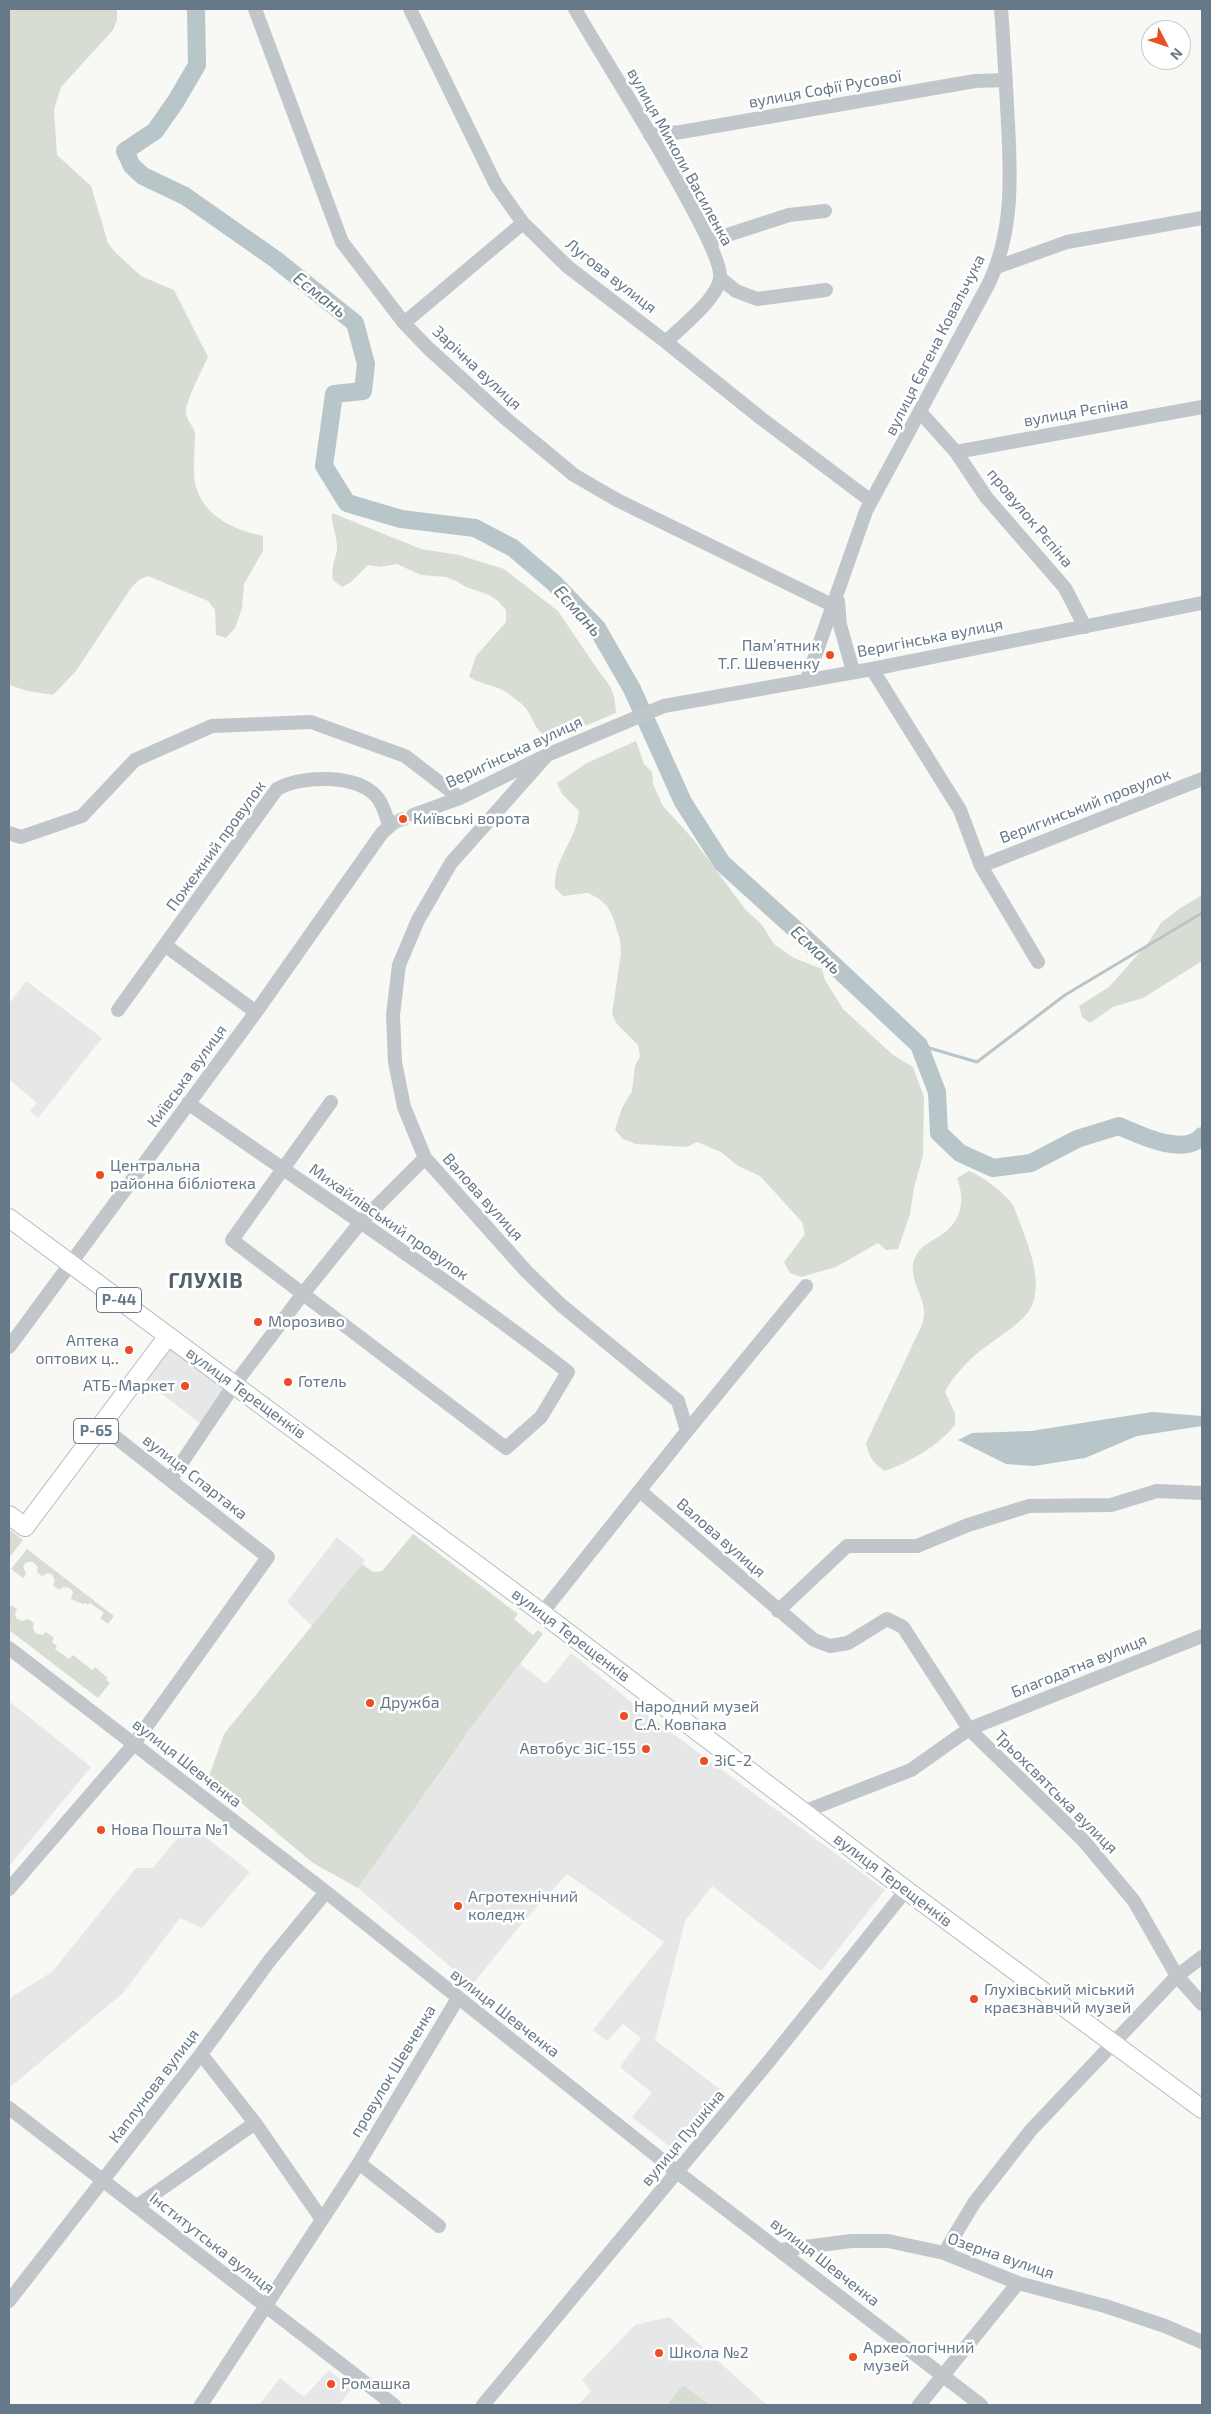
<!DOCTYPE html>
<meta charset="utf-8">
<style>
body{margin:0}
#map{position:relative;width:1211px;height:2414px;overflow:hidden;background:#f8f8f5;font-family:"Exo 2",sans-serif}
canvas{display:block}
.frame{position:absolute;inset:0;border:10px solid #667988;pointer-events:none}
.north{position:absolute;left:1141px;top:20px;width:50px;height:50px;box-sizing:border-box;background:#fff;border:1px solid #c2c9cf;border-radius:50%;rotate:131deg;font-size:14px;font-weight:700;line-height:20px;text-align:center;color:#667988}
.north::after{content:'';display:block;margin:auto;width:18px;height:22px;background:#eb4e23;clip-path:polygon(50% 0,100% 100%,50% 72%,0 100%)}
</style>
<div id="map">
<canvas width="1211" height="2414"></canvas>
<div class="frame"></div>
<div class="north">N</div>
</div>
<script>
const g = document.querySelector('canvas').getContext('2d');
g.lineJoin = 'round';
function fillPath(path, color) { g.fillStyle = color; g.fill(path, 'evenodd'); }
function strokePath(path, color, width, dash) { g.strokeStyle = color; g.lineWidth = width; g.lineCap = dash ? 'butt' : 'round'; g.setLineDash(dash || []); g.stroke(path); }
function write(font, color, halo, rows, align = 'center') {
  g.font = font + ' "Exo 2",sans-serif'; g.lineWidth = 5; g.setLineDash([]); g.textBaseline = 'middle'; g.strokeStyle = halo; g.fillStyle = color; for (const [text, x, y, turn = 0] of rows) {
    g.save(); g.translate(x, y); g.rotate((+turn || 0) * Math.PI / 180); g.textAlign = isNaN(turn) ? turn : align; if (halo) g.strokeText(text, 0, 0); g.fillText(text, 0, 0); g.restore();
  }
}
const built = new Path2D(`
 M26,981L102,1038L38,1118L30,1111L37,1103L9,1079V1004Z
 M171,1345L227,1389L201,1424L145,1381Z
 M337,1537L365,1560L312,1626L287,1602Z
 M571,1653L642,1711L885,1890L821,1971L712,1886L685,1921L655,2040L725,2093L678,2153L632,2117L652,2093L620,2067L641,2038L623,2024L607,2041L593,2030L664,1942L567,1874L519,1927L472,1985L358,1888L466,1737L465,1735L520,1664L546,1684Z
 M9,1701L91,1767L9,1866Z
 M189,1824L250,1872L202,1928L180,1918L123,1993L9,2088V2001L13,1996L52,1972L136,1868H153Z
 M669,2317L767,2405H578L591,2391L582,2380L635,2325Z
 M329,2370L352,2389L338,2405H259L280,2378L304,2397Z`);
const green = new Path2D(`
 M9,9H117V20L113,30L61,87L54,110L57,155L91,186L108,243L115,252L141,276L174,290L208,357C202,370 188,397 186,410C185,420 194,425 195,434C195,449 192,473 196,487C205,518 236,530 263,536V551L244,584L242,608L235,628L226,638L216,635L215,610L208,601L148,576L139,580L131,588L76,671L53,695L28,691L9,685Z
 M332,513L421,549L459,555L504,569L558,611L602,676C613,687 615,697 616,713L556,738C533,733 538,726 527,710C523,704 514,698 509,694C497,685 482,685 469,677L476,656L506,622V610L498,601L489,595L466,587L456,581L446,577L421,575L397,564L380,567L368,565L351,582L342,587L333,580C330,565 338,556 337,545C336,533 331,525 332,513Z
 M636,741L644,764L652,772L653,784L663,806L693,839L745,909L762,925L774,944L792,957L822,969L825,980L843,1009L893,1055L913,1067L924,1097L923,1155L914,1188L910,1214L898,1249L886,1250L878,1243L836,1267L801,1277L790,1273L784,1262L805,1234L802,1222L760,1176L738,1166L721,1152L697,1142L687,1147L636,1144L623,1139L615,1130L622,1108L632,1091L635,1066L640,1056L638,1045L617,1024L612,1014L621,953L620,940L613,917L607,906L598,898L588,893L563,896L555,888C553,859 577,840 579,811L562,794L557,783L587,763Z
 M1202,895V961L1143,998L1113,1007L1090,1023L1082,1017L1079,1006L1109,987L1148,943L1161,923L1179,909Z
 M969,1171C981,1175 1006,1194 1013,1205C1016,1211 1018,1218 1020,1223C1030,1250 1048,1293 1024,1317C1006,1335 982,1346 965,1365C957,1374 950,1381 945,1392L955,1413V1425C938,1446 910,1462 885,1471C873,1463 869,1457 866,1443L922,1325C923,1321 924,1317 924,1314C925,1294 904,1275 917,1254C921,1246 930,1242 938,1237C961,1223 966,1203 957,1178Z
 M9,1529L23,1540L9,1558Z
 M413,1534L518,1614L514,1619L533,1635L538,1630L543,1634L465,1735L466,1736L358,1888L313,1863L209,1776L224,1734L362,1564L373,1572L382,1571Z
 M27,1549L114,1616L108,1624L100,1618L104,1613L90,1603L88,1605L85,1603L83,1604L71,1599L73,1592L70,1588L63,1587L59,1590L53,1585L55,1581L52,1574L48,1573L42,1576L37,1572L38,1567L33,1562H27L23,1566L26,1574L23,1578L11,1569Z
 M11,1605L17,1609L15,1614L17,1619L22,1621L28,1619L34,1623L33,1628L35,1633L42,1635L46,1632L54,1638L52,1642L57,1646L55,1649L69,1659L73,1655L92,1670L95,1667L108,1678L106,1680L110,1683L98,1698L9,1630V1608Z
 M683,2385L710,2405H667Z`);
const water = new Path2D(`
 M1152,1412L1202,1416V1426L1137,1436L1085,1458L1034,1466L1006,1464L958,1440L972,1433L1031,1431Z`);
const stream = new Path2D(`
 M919,1045L977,1062L1065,995L1202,913`);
const river = new Path2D(`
 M196,9L197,65L176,101L155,131L125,151L132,166L143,176L185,196L275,259L355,323L366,364L363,391L334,394L324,466L347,503L401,519L475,528L513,548L554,583L597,628L632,689L683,802L722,863L806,939L919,1045L937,1092L939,1133L960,1153L993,1168L1031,1163L1077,1139L1119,1126C1140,1135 1184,1157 1202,1136`);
const minorTunnel = new Path2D(`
 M393,823L413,815`);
const minor = new Path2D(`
 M255,9L342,242L404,323L428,348L505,418L574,475L617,500L834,606
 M410,9L496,185L523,223L568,267L666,342L762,419L871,501
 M575,9C597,49 726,248 720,279C716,300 682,326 666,342
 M650,135L681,132L975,81L1006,80
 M709,241L789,215L825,211
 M997,267L1067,242L1202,218
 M720,278L736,291L757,299L826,290
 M404,323L523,223
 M921,413L956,452L986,497L1065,588L1085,627
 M956,452L1202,407
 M838,601L840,625L853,671
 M872,669L960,810L981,866L1038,962
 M807,679L866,511L988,285C1013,234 1011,179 1008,124C1006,85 1004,47 1001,9
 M547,755L451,863L418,920L399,965L393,1015L395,1062L404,1107L425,1158L526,1271L561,1305L678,1401L687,1431
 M413,815L460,798L547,755L664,706L872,669L1202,603
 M9,833L21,837L82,816L135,760L212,726L311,722L405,756L460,798
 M981,866L1202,779
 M166,946L256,1012
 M118,1010L277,789C301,775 356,774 376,796C383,803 386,816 389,825
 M188,1103C315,1192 445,1277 568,1372L541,1417L506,1448L232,1240L331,1102
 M9,1347L256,1012L382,833L393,823
 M170,1480L234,1385L302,1295L360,1223L425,1158
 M640,1491L814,1640L830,1646L848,1643L887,1619L903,1627L969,1729L1083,1840L1134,1901L1177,1976L1202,2004
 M778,1611L847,1546H917L968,1525L1029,1506L1111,1505L1157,1491L1202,1493
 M542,1613L687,1431L806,1286
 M9,1648L326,1892L677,2172L981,2405
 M803,1812L911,1770L969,1729L1202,1636
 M9,1889L134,1744L268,1557L100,1425
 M201,2054L255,2123L321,2218
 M9,2108L394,2405
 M359,2163L439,2226
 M137,2206L255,2123
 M781,2250L851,2241H888L944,2253L1018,2283L1105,2306L1165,2326L1202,2342
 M944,2253L974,2203L1031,2130L1177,1976L1202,1957
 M9,2301L201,2054L270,1960L326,1892
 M201,2405L359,2163L458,1998
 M483,2405L770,2060L906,1890
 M919,2405L1018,2283`);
const major = new Path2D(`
 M9,1218L542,1613L906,1890L1202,2109
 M9,1515L25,1527L168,1336`);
const markers = [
 [830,655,5,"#eb4e23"],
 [403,819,5,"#eb4e23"],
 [100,1175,5,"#eb4e23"],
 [258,1322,5,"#eb4e23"],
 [129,1350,5,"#eb4e23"],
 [288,1382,5,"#eb4e23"],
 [185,1386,5,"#eb4e23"],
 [370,1703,5,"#eb4e23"],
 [624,1716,5,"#eb4e23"],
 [646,1749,5,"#eb4e23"],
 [704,1761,5,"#eb4e23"],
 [101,1830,5,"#eb4e23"],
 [458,1906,5,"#eb4e23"],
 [974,1999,5,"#eb4e23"],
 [659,2353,5,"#eb4e23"],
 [853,2357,5,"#eb4e23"],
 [331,2384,5,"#eb4e23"]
];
const shields = [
 [119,1300,45],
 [96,1431,45]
];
const shieldNames = [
 ["Р-44",119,1300],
 ["Р-65",96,1431]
];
const streetNames = [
 ["вулиця Софії Русової",825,89,-10],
 ["вулиця Миколи Василенка",680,157,61],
 ["Лугова вулиця",611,276,38],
 ["вулиця Євгена Ковальчука",935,345,-63],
 ["Зарічна вулиця",477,368,43],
 ["вулиця Рєпіна",1076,412,-10],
 ["провулок Рєпіна",1030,518,50],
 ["Веригінська вулиця",930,638,-11],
 ["Веригінська вулиця",514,752,-25],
 ["Веригинський провулок",1085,806,-21],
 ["Пожежний провулок",216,846,-54],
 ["Київська вулиця",187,1076,-54],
 ["Валова вулиця",483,1197,48],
 ["Михайлівський провулок",389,1222,35],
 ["вулиця Терещенків",246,1393,36],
 ["вулиця Спартака",195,1477,38],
 ["Валова вулиця",721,1538,41],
 ["вулиця Терещенків",571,1635,37],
 ["Благодатна вулиця",1079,1666,-22],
 ["вулиця Шевченка",187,1763,38],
 ["Трьохсвятська вулиця",1056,1792,45],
 ["вулиця Терещенків",893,1880,37],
 ["вулиця Шевченка",505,2013,38],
 ["провулок Шевченка",393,2071,-59],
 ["Каплунова вулиця",154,2086,-53],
 ["вулиця Пушкіна",683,2138,-50],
 ["Інститутська вулиця",212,2243,38],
 ["Озерна вулиця",1001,2256,19],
 ["вулиця Шевченка",825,2262,38]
];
const poiNames = [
 ["Пам’ятник",820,646,"right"],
 ["Т.Г. Шевченку",820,664,"right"],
 ["Київські ворота",413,819],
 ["Центральна",110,1166],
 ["районна бібліотека",110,1184],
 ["Морозиво",268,1322],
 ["Аптека",119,1341,"right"],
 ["оптових ц‥",119,1359,"right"],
 ["Готель",298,1382],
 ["АТБ-Маркет",175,1386,"right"],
 ["Дружба",380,1703],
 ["Народний музей",634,1707],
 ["С.А. Ковпака",634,1725],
 ["Автобус ЗіС-155",636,1749,"right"],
 ["ЗіС-2",714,1761],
 ["Нова Пошта №1",111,1830],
 ["Агротехнічний",468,1897],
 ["коледж",468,1915],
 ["Глухівський міський",984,1990],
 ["краєзнавчий музей",984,2008],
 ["Археологічний",863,2348],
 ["музей",863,2366],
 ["Школа №2",669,2353],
 ["Ромашка",341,2384]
];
const waterNames = [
 ["Есмань",320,295,38],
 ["Есмань",578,611,48],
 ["Есмань",816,950,43]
];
const districtNames = [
 ["ГЛУХІВ",206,1281]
];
fillPath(built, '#e6e7e6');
fillPath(green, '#d8ddd4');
fillPath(water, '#b8c5c9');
strokePath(stream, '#b8c5c9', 3);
strokePath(river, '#b8c5c9', 18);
strokePath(minorTunnel, '#ccd2d4', 14, [14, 7]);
strokePath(major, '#b4babe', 20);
strokePath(minor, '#c1c6ca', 14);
strokePath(major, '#fff', 18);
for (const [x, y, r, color] of markers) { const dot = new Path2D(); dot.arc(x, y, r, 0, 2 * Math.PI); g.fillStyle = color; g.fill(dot); strokePath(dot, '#fff', 2); }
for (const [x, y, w] of shields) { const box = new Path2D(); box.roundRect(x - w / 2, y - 12.5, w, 25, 4); g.fillStyle = '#fff'; g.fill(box); strokePath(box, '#667988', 1); }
write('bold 15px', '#667988', null, shieldNames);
write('16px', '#667988', '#fff', streetNames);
write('16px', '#667988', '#fff', poiNames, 'left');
write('italic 18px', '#5d747c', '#fff', waterNames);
g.letterSpacing = '1px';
write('bold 21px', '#54626c', '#fff', districtNames);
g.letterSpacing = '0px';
</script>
